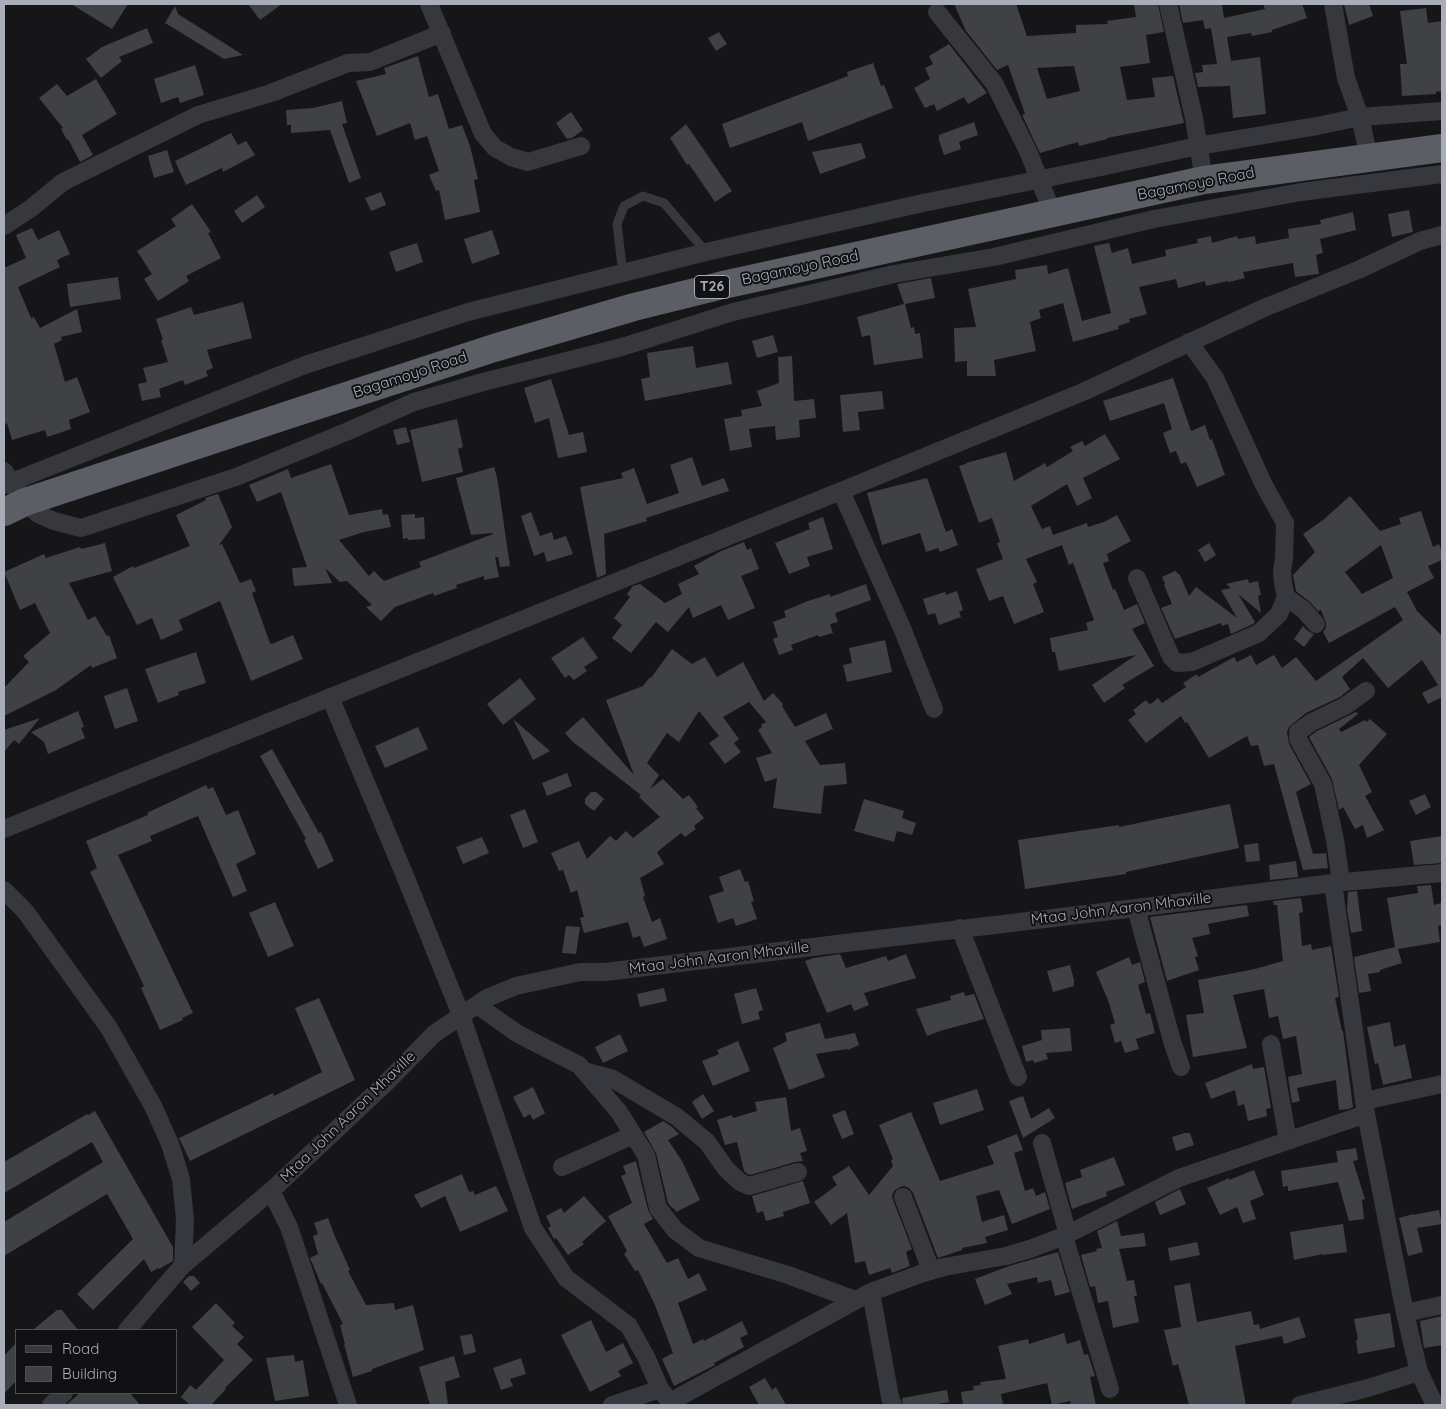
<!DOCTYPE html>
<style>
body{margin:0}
#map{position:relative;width:1446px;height:1409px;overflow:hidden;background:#161618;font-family:Quicksand,sans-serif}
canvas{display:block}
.frame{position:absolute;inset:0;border:5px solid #a8adb8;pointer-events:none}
.legend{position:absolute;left:15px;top:1329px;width:162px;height:65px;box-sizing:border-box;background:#111113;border:1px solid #4d4f55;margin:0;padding:6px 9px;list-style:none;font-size:15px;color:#a8adb8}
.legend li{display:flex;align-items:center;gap:10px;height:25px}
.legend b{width:25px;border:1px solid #4d4f55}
</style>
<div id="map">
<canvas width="1446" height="1409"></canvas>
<div class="frame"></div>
<ul class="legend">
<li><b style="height:6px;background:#37383d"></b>Road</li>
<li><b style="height:14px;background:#404145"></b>Building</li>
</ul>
</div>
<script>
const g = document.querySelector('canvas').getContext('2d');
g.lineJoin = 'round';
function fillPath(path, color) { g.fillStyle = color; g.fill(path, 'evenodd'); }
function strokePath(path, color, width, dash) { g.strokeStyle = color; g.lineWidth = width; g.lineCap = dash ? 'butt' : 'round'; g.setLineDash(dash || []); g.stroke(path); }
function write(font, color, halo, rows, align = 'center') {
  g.font = font + ' Quicksand,sans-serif'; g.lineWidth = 4; g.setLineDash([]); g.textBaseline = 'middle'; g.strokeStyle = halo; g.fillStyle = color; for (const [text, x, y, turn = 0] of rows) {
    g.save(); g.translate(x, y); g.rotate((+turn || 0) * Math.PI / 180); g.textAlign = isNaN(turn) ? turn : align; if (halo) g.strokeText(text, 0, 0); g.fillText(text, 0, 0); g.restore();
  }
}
const building = new Path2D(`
 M71,4H128L112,29Z
 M248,4H282L260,20Z
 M954,4H1016L1027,36L1076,33V25L1108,24L1107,21L1136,17L1134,4H1158L1164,32L1146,35L1150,63L1120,67L1127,100L1155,97L1152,78L1173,76L1184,123L1107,138V139L1079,146L1078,142L1040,153L1022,115L1025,114L1008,65L997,70L966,31ZM1074,66L1080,91L1047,99L1037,68Z
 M1179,4H1222L1224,18L1265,9L1263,4H1302L1307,18L1272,30V32L1252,36L1251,33L1227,37L1231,61L1260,57L1266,114L1233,118L1230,86L1198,87L1195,73L1203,72L1202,65L1217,64L1211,28L1205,29L1203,20L1183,23Z
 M1344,4H1369L1373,16L1349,25Z
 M175,6L178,14L243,55L224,59L165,23Z
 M1426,8L1428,23L1442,21V91L1436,92V94L1402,96L1400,64H1407L1400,11Z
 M147,28L153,43L119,57L122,61L101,78L86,59L102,47Z
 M719,32L727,44L716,51L708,38Z
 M949,44L987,93L968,104L964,97L937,111L934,104L925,108L914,88L930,79L925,68L933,64L929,56Z
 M418,56L429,97L438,94L449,129L462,125L470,146L478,179L474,180L480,212L445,220L439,190L436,191L429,175L439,171L427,136L415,140L410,123L377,136L356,81L386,74L384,68Z
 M873,63L881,86L884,85L893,108L808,141L802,122L730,148L722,124L848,76L847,72Z
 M195,65L204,95L180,103L178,97L161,103L154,79Z
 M96,79L117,114L82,135L93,155L80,162L68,139L67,140L61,129L63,128L39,98L57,84L67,96Z
 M342,101L347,123L342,124L361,178L349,183L330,130L291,133V125H287L286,110L313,108Z
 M571,112L583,130L572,138L567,139L556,123Z
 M974,122L978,135L959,142L961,149L944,155L939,140V135Z
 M686,124L732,191L715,202L689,164L687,165L670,138Z
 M231,133L238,145L246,141L255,155L223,172L222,168L186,185L175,161L204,147Z
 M861,143L866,158L820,174L812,152Z
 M167,150L174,172L154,178L148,156Z
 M381,192L386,205L371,211L365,198Z
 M257,195L265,207L242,223L234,211Z
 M192,204L211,232L208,233L221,258L186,276L189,281L158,301L144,279L152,274L137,251L176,226L171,219Z
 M1409,210L1413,232L1392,237L1388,214Z
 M1353,212L1356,230L1320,239L1323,253L1316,255L1319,274L1295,277L1293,263L1243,272L1245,278L1229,282L1228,281L1206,286L1205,281L1178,288L1176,279L1139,287L1147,314L1129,319L1130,322L1118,326L1119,329L1073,342L1063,303L1039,310L1041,318L1030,322L1036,351L994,360L996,376H967V361L955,362L954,328L976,327L968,289L1016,279L1015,270L1047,265L1048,274L1068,268L1082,321L1111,313L1094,246L1109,243L1112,253L1128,248L1132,264L1166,256L1165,250L1198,243L1197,239L1211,236L1212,243L1237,236L1238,239L1255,236L1256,244L1289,238L1288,229L1321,224L1320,220Z
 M32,228L38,240L59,230L70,254L57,260L60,267L18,287L31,318L34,317L40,328L77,309L82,332L61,337L62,340L54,344L65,382L77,377L90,412L69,420L71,429L47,437L45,430L12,440L7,423L4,425V268L26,258L16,235Z
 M492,230L500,254L472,264L464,239Z
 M417,243L423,262L396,272L389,252Z
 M118,277L121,299L70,307L67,284Z
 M931,278L935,298L905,304L911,328L914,327L915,334L920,333L923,358L874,365L870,335L862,337L857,317L904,304L897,284Z
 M243,302L252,338L207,350L213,368L206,371L208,376L185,385L183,380L159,389L161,397L142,401L138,384L147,382L143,368L168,362L161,340H163L156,319L191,307L194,315Z
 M773,335L778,352L757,358L752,341Z
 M693,346L696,368L728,362L732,384L645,401L641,379L650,377L647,353Z
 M792,356L794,401L814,399L816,418L799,420L800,437L776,440L775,426L749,429L752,447L730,451L724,419L742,416L741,410L762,406L757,391L779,383L778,357Z
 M1173,378L1191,431L1205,425L1210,440L1212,439L1225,475L1197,487L1186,462L1181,464L1176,451L1170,453L1163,433L1172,429L1164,403L1110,421L1103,401Z
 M551,379L569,435L583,432L587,452L558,458L549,418L535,423L524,388Z
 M882,391L884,409L858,412L860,430L843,432L840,395Z
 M457,419L463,447L458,449L463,472L422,482L410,430Z
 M406,427L410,442L397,445L393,430Z
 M1105,434L1120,459L1083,478L1092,498L1077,506L1067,484L1031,506L1042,529L1050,526L1053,535L1087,523L1088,527L1104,522L1117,515L1131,541L1107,554L1109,561L1103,563L1113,590L1115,589L1124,610L1137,604L1145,623L1132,629L1154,666L1122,685L1125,688L1104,703L1092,685L1136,655L1059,671L1055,652H1052L1050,638L1088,630L1086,623L1094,620L1073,563L1069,565L1062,545L1026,559L1037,582L1033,584L1044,612L1014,624L1003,596L989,601L976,569L1003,559L997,543L1000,542L992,518L979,523L959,466L966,464V463L1006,452L1014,481L1045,463L1047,467L1073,451L1070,447L1082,441L1085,446Z
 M692,457L702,486L724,478L729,491L646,518L647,521L604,534L606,574L597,578L580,487L623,478L621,473L634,468L647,504L679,493L670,465Z
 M331,464L349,515L382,509L383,515L388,514L391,527L364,532L339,540L369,576L374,571L384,581L421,567L419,562L493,534L492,533L471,535L456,478L494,467L497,477L510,566L500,567L498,557H495L499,577L484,580V576L456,585L457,588L434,596L433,593L395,607L381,621L366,607L372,605L347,581L340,582L325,568L332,583L294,586L292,568L307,567L281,492L257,502L249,485L288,469L291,478Z
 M927,478L946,532L952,529L958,545L940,552L938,548L926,552L920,533L882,545L867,493Z
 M218,494L232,527L219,545L222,544L240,583L251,579L256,591L252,593L270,643L272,644L293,635L303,659L251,681L220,601L179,620L183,630L161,640L152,618L137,625L113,577L133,566L134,568L190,546L176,515L206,500L205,498Z
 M1350,496L1380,531L1401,524L1399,518L1421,511L1433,547L1439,544L1442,553V560L1428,566L1434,578L1407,592L1417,611L1442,636V697L1428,704L1422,693L1438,685L1422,660L1388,688L1363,658L1342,677L1350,689L1340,697L1306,713L1289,727L1287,732L1289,744L1311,784L1296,792L1313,854L1326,853L1328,868L1303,870L1274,764L1264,766L1258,745L1251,746L1247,736L1209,758L1187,722L1185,723L1181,716L1146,743L1128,720L1136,714L1133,710L1146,700L1149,704L1151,703V704L1158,698L1162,703L1186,687L1183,683L1197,674L1198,677L1234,657L1237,662L1251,655L1256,665L1274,655L1282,668L1296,657L1316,681L1403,620L1395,607L1329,643L1323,632L1326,628V623L1321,610L1318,611L1310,602L1296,591L1293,575L1315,552L1303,534L1323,520ZM1381,545L1393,578L1362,594L1345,572Z
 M531,512L540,536L552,532L554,540L566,536L573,554L547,562L544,552L534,556L521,516Z
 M415,514V518L424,517L425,539L408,540V538L403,539L401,515Z
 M823,517L833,549L807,557L810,566L789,574L775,543L810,529L808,523Z
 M744,542L747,550L751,548L759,569L741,576L755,608L728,620L721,605L693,618L689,607L668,632L656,622L631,653L612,638L622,625L614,618L630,597L627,594L633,586L640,584L665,603L682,594L678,584L699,574L694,566L721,551Z
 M105,543L112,571L69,583L88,620L95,616L107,636L109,635L117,658L92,668L91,665L56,690L4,716V688L29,662L23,656L50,633L35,603L20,610L4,572L44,554L46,558L80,547L81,549Z
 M1209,543L1216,555L1205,562L1198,550Z
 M1175,571L1180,575L1189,596L1196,587L1237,618L1221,590L1231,588L1226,584L1248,579L1249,583L1258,581L1261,595L1258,596L1261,613L1238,594L1255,622L1253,624L1231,634L1228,624L1222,626L1221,623L1175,639L1161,608L1172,604L1164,585L1165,584L1162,577Z
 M866,584L871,600L835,613L838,622L830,624L833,633L819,637L818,635L791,645L793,650L779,655L773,639L778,637L773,622L786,617L784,611L808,601L830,594V597Z
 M957,591L963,610L959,612L961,617L939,625L935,613L928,615L923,599L945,592L946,595Z
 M1303,626L1308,631L1314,634L1304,647L1294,639Z
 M583,637L598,658L584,667L587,671L574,680L569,675L565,678L551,658Z
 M885,640L892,672L847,682L843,665L852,663L849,648Z
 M672,649L692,664L705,657L717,677L743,662L764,701L773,693L783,704L782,706L795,727L826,713L833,729L805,741L820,765L845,763L847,784L824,786L821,814L773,808L777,778L765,782L756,758L772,753L758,730L762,727L761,725L766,722L749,702L723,717L739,739L734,743L741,752L725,764L709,743L719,736L699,711L679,742L667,733L647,763L659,775L650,789L663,779L683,799L689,795L698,807L696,808L704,818L694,826L696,829L685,837L681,833L657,852L664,864L640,878L645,896L643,897L652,922L660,918L667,939L644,947L640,936L633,938L628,922L584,933L580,918L584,917L577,890L571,893L563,870L559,871L551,853L579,841L587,859L610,836L616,841L626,831L633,838L660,817L639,797L641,795L573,742L565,733L583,717L634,775L606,700L643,686L650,677L651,678Z
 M196,652L206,683L178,692L179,695L158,703L145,669Z
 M520,678L536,699L503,725L487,704Z
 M127,688L138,721L115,729L104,696Z
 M78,711L84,727L81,728L85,738L48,754L44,742L31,732Z
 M1356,712L1358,714L1339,729L1341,732L1365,720L1367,722L1370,719L1387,734L1359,765L1372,792L1365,796L1384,830L1367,838L1363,825L1355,829L1343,807L1339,810L1332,779L1309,737L1317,731Z
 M40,718L19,744L14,740L4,752V730Z
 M513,719L550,751L533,760Z
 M418,727L428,749L385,768L375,746Z
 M272,749L319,833L321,832L334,861L318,869L304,840L306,839L260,756Z
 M567,773L572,786L547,796L542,783Z
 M206,785L208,789L213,787L226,815L238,810L256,854L236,864L247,891L233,897L198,816L150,836L152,841L118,855L193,1013L182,1018L183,1020L160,1030L141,988L144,986L90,872L97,868L86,841L148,815L147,813Z
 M591,792H596L604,799L594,811L585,804V799Z
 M1425,794L1431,807L1416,815L1409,801Z
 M864,799L904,811L902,818L916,823L912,835L897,831L894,842L854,831Z
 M1230,804L1239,848L1126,872V874L1025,889L1018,840L1119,825V827Z
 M525,809L538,842L523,848L510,815Z
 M1442,836V863L1414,865L1410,841Z
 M482,837L489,853L463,864L456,847Z
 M1258,843L1260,861L1246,862L1244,845Z
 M1296,861L1298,877L1270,880L1269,865Z
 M740,869L745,882L748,881L754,901L751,902L757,919L736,926L733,918L718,923L709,896L724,891L719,877Z
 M1431,885L1434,905L1441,903L1442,925L1438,926L1440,942L1398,949L1402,963L1380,970V972L1368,974L1371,991L1359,993L1354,957L1395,947L1387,898L1418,893L1417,886Z
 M1357,891L1362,931L1351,933L1347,909L1348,892Z
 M1301,898L1303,912L1299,913L1302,946L1311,944L1312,950L1331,946L1339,997L1335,998L1342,1031H1343L1353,1107L1349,1109L1339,1110L1336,1080L1297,1088L1300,1101L1292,1103L1288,1077L1302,1074L1296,1036L1283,1039L1278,1016L1269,1018L1264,989L1233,995L1247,1048L1193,1057L1186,1015L1204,1013L1198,980L1255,969L1283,961L1277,905H1274L1273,901Z
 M275,902L294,946L268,957L249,913Z
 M1247,905L1249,916L1208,924L1210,934L1192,938L1198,956L1195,957L1199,970L1167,981L1150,917Z
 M566,926L580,927L576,954L562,953Z
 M840,954L846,968L886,956L888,961L906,954L916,978L864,993L869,1005L854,1011L851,1004L827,1013L805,961L814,958Z
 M1129,957L1132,965L1140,962L1145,982L1138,985L1146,1014L1150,1013L1155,1033L1136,1039L1139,1049L1125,1053L1121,1041L1115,1043L1110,1025L1115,1023L1108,1000L1096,972Z
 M1070,965L1074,980V986L1053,992L1047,971Z
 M664,988L667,1001L640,1007L637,994Z
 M756,988L763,1010L758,1012L760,1019L742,1024L734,994Z
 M964,992L965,996L974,994L984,1019L940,1031L927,1036L916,1009L951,1000L950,996Z
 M319,998L355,1080L190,1161L179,1138L273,1093L274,1096L322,1072L295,1008Z
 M1390,1022L1394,1047L1405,1044L1412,1078L1383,1085L1378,1063L1375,1064L1367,1027Z
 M820,1023L825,1039L855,1033L859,1045L848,1050L847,1049L816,1054L825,1077L789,1090L773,1048L787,1041L785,1033Z
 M1070,1028L1072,1051L1046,1053L1048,1059L1034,1063L1033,1060L1026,1062L1022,1046L1042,1040L1041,1030Z
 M620,1034L628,1051L603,1063L595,1047Z
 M738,1041L750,1071L713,1086L702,1061L719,1054L717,1050Z
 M1252,1064L1253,1069L1264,1067L1271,1108L1266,1109L1267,1116L1248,1121L1244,1104L1238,1106L1235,1090L1211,1099L1205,1083Z
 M533,1087L545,1113L533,1120L530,1114L524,1118L513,1097Z
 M977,1089L984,1110L940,1125L933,1103Z
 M703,1094L714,1111L702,1119L692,1102Z
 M1023,1096L1031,1119L1049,1108L1055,1118L1023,1138L1009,1101Z
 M786,1097L791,1131L800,1128L807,1151L800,1153L803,1161L795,1162L750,1175L746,1173L744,1171L737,1142L725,1145L717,1120L732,1115L733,1118L757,1111L755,1102Z
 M845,1110L854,1134L842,1139L832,1115Z
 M95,1111L173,1247V1261L159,1269L158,1268L151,1272L144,1259L93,1310L77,1294L133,1239L107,1194L4,1256V1222L103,1162L92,1142L4,1193V1162L87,1114L88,1115Z
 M911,1112L940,1181L994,1164L987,1146L1017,1134L1023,1150L1014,1153L1025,1191L1033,1188L1036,1196L1045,1192L1050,1209L1012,1224L999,1190L976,1196L982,1222L1004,1215L1008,1230L985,1237L987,1243L962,1248V1250L938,1258L913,1193L909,1188L904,1186L900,1187L894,1191L892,1196L893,1200L912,1249L906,1252L910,1266L892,1273L890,1268L869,1275L865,1261L855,1263L847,1213L831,1225L814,1202L837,1185L832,1177L849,1166L869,1195L893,1166L891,1160L893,1159L879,1125Z
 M663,1121L671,1126L679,1134L668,1140L682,1161L700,1200L676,1212L674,1208L673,1209L668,1203L656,1153L644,1132Z
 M1185,1133H1190L1194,1145L1176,1151L1172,1137Z
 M1356,1148L1358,1160L1353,1161L1365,1199L1362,1200L1364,1219L1349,1221L1338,1182L1288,1191V1186L1283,1187L1281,1171L1338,1162L1336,1151Z
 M1114,1157L1125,1185L1106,1192L1107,1196L1072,1209L1065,1183L1082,1177L1080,1170Z
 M636,1161L648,1210L653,1219L644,1224L667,1263L678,1258L688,1279L699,1273L707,1290L678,1303L693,1344L703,1339L704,1341L742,1321L748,1334L740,1338L744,1347L714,1363L715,1365L674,1386L662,1359L673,1353L655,1305L638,1270L635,1271L624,1254L627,1251L608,1216L632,1203L621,1176L626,1174L623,1166Z
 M1254,1170L1264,1195L1250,1201L1256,1219L1243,1223L1237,1207L1220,1215L1207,1188L1229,1178V1180Z
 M462,1174L469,1192L473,1191L475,1195L496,1186L508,1211L460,1232L445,1196L421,1208L414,1195Z
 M803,1181L810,1203L783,1212L784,1216L766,1221L763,1211L757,1213L752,1196Z
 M1180,1189L1186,1204L1160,1215L1155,1202Z
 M584,1196L606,1221L582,1242L584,1244L568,1255L556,1238L554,1239L548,1228L551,1226L546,1216L561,1208L564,1213Z
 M1439,1210L1442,1224L1417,1228L1423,1252L1408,1256L1399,1218L1413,1214V1215Z
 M328,1218L334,1234L350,1270L348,1271L366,1305L394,1303L395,1310L413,1305L424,1350L372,1369V1371L353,1377L344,1344H345L340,1325L343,1324L322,1283L321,1284L310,1258L318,1254L313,1236L318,1234L314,1223Z
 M1117,1221L1121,1236L1144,1233L1146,1246L1119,1249L1127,1281L1134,1280L1137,1296H1134L1139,1322L1113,1328L1108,1301L1098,1303L1095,1286L1090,1287L1081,1255L1097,1251L1096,1249L1102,1248L1097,1231Z
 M1343,1224L1347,1252L1323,1255V1254L1294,1260L1290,1232Z
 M1197,1242L1200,1255L1170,1261L1168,1248Z
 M1058,1252L1070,1292L1055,1296L1051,1280L1038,1283L1037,1277L1007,1284L1012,1294L985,1305L975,1279L1009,1266Z
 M189,1276H194L200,1283L191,1291L183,1282Z
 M1190,1283L1197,1322L1251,1311L1254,1325L1259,1324L1260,1329L1299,1317L1306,1337L1284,1344L1282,1336L1235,1346L1246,1405H1189L1178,1364L1173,1366L1164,1330L1181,1327L1174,1286Z
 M216,1303L235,1323L232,1326L244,1337L237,1344L253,1360L225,1388L226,1389L211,1405H190L181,1397L190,1385L196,1390L224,1360L192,1327Z
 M57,1310H62L78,1330H33Z
 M1390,1313L1395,1347L1358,1354L1356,1340L1358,1339L1354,1319Z
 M1442,1316V1345L1424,1348L1420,1321Z
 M591,1320L606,1352L623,1343L633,1363L618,1371L621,1376L590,1392L561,1335Z
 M1064,1333L1067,1344L1080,1340L1084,1355L1088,1354L1095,1376L1090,1377L1096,1405H1071L1070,1401L1052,1405L1047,1383L1001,1394L1003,1405H963L961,1392L974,1390L973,1386L981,1385L980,1382L1006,1379L998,1346L1028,1339L1029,1344Z
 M472,1334L476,1352L464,1355L460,1336Z
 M16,1343V1381L4,1394V1356Z
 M294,1355L295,1362L303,1360L309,1396L275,1401L266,1358Z
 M454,1356L460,1377L445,1382L448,1405H430L419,1367Z
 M521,1358L526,1374L510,1379L513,1386L501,1390L493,1368Z
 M765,1378L772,1390L776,1387L786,1405H759L749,1387Z
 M947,1390L949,1402L932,1405H903L902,1398Z
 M80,1393H130L140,1405H66Z`);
const service = new Path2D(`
 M623,274L617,224L624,206L643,196L664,203L706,252`);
const minor = new Path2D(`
 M429,4L483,134L495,148L511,157L528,162L581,146
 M1168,4L1194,118L1204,180
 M1333,4L1346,78L1360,117L1369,157
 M937,12L994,83L1028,151L1053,214
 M4,226L30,209L63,182L198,115L271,93L348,63L370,62L442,33
 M4,471L25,502L38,514L54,521L81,528L236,477L346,432L414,402L483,382L622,347L733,312L894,274L994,257L1154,219L1301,192L1442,174
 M4,485L305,365L468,312L706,252L923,203L1101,167L1198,146L1317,126L1360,117L1442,111
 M841,491L902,628L934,709
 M1137,578L1171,657L1177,663L1192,662L1259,633L1279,614L1286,597L1283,583L1282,571L1284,559L1285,523L1263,483L1215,378L1189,342
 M1286,597L1304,610L1316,624
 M330,697L405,876L461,1015L533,1228L566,1278L629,1326L647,1359L660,1389
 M4,829L841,491L1083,392L1264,308L1358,270L1420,241L1442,235
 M1341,882L1335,840L1323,784L1298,739V732L1312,722L1345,706L1366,691
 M1333,883L1366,1114L1405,1313L1419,1372L1435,1405
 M4,890L25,911L109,1028L153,1106L170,1144L181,1179L185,1220L183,1265
 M1136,908L1172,1041L1181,1067
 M960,928L1018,1077
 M477,1005L518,1034L579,1065L619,1112L646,1155L658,1208L675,1230L699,1248L788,1275L855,1300
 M1271,1044L1288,1141
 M584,1071L613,1079L677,1117L707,1142L726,1169L740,1182L749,1186L798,1172
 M1364,1101L1442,1084
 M1042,1143L1068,1234
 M562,1167L633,1135
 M271,1191L289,1227L348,1405
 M903,1197L931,1270
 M1064,1236L1110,1389
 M871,1292L890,1397L893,1405
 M1405,1313L1442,1305
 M127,1330L183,1265L271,1191L389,1080L434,1034L487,998L516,986L580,972H605L1136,908L1333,883L1442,873
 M51,1405L64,1393
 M612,1405L660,1389L670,1402L871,1292L923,1273L944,1267L1006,1256L1030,1249L1064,1236L1179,1178L1366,1114
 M1300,1405L1368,1388L1419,1372`);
const trunk = new Path2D(`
 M4,512L25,502L294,413L494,348L634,307L723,285L1204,180L1442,148`);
const shields = [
 [712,287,35]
];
const shieldNames = [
 ["T26",712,287]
];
const streetNames = [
 ["Bagamoyo Road",1196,184,-11],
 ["Bagamoyo Road",800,268,-12],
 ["Bagamoyo Road",410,375,-18],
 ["Mtaa John Aaron Mhaville",1121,909,-7],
 ["Mtaa John Aaron Mhaville",719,958,-7],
 ["Mtaa John Aaron Mhaville",348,1117,-44]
];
fillPath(building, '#404145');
strokePath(service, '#37383d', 9);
strokePath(minor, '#37383d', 18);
strokePath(trunk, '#5b5e65', 28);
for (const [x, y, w] of shields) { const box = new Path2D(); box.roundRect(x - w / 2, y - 11.5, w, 23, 4); g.fillStyle = '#111113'; g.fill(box); strokePath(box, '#a8adb8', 1); }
write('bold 14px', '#a8adb8', null, shieldNames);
write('15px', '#a8adb8', '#111113', streetNames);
</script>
